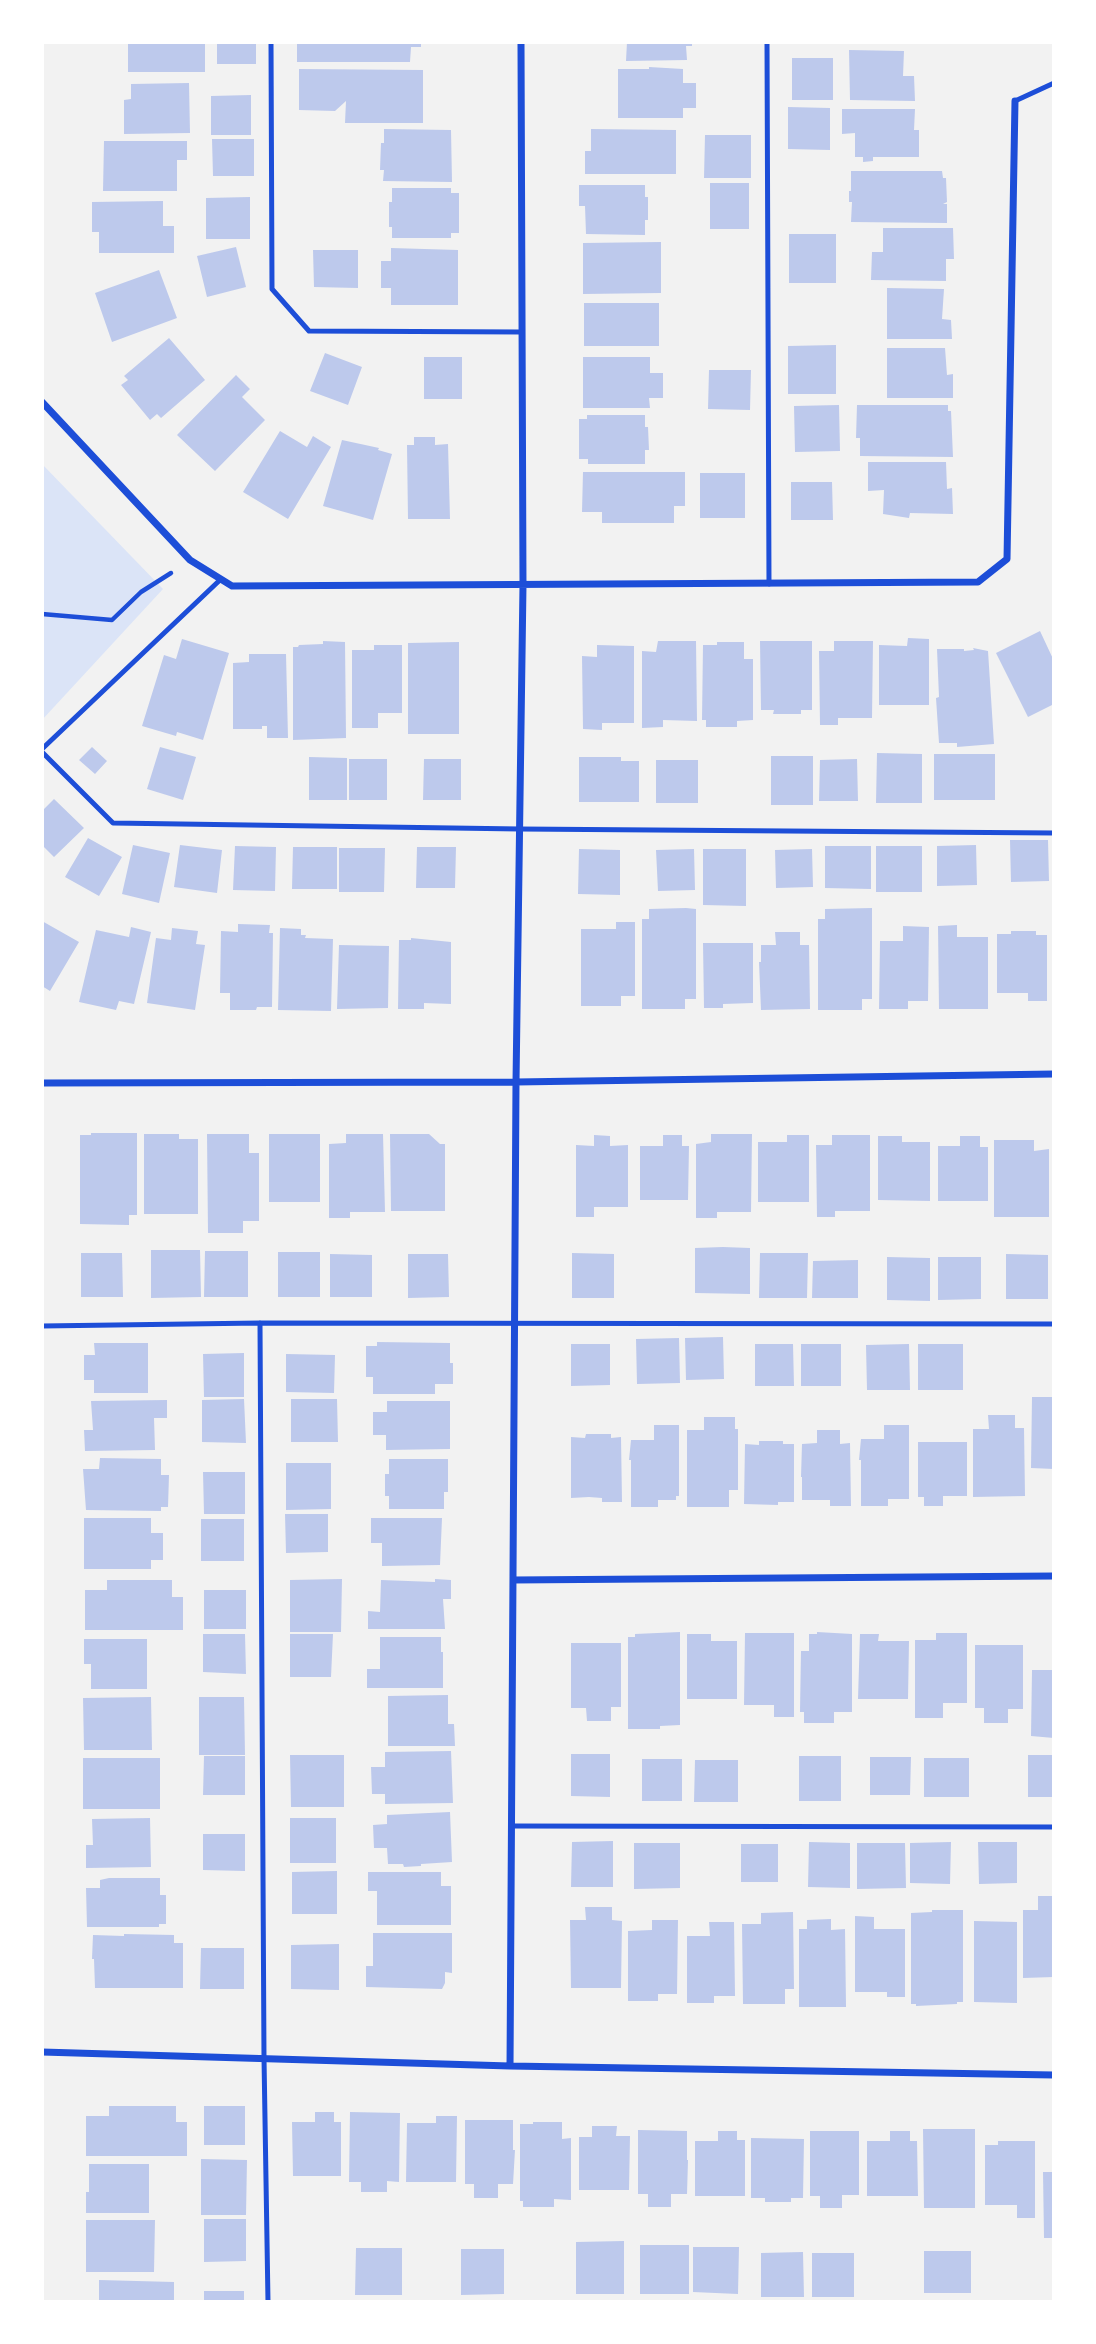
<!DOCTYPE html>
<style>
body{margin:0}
#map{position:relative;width:1096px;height:2344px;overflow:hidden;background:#f2f2f2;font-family:"Noto Sans",sans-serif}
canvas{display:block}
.frame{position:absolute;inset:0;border:44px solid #fff;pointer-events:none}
</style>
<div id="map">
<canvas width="1096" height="2344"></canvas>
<div class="frame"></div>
</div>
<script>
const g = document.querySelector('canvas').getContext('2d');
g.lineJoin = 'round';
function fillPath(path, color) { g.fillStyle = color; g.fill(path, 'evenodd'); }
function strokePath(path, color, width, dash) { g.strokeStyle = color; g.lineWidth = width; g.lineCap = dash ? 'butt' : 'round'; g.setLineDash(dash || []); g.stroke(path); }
const green = new Path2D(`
 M42,464L163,589L42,720Z`);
const building = new Path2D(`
 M128,42H205V72H128Z
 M217,42H256V64H217Z
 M297,42H421V47H411L410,62H297Z
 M627,42H692V46H686L687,60L626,61Z
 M849,50L904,51L903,76H914L915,101L850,100Z
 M792,58H833V100H792Z
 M649,67L683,69V83H696V108H683V118H618V69H649Z
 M299,69L423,70V123H345L346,101L335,111L299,110Z
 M189,83L190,133L124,134V100L131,99V84Z
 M251,95V135H211V96Z
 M788,107L830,108V150L788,149Z
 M842,109H915L914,130H919V157H873V161L863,162V157H855V133L842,134Z
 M384,129L451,130L452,182L383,181L384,170H380L381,143H384Z
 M591,129L676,130V174H585V151H591Z
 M705,135H751V178H704Z
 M212,139H254V176H213Z
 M104,141H187V160H177V191H103Z
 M851,171H942L943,178H946L947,202L943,204H947V223L851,222L852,202H849V191H851Z
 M710,183H749V229H710Z
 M579,185H645V197H648V220H645V235L586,234L585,206H579Z
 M392,188H451V193H459V233H451V238H392V227H389V202H392Z
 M250,197V239H206V198Z
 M163,201V226H174V253H99V232H92V202Z
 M883,228H953L954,259H946V281L871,280L872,252H883Z
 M789,234H836V283H789Z
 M661,242V293L583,294V243Z
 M236,247L246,287L207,297L197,256Z
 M391,248L458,250V305H391V288H381V261H391Z
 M313,250H358V288L314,287Z
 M159,270L177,318L112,342L95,293Z
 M887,288L944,289L942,319L951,320L952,339H887Z
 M584,303H659V346H584Z
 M169,338L205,380L161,418L157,414L150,420L121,385L128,380L124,376Z
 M836,345V394H788V346Z
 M887,348H945L947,375L953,374V398H887Z
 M325,353L362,367L348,405L310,391Z
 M424,357H462V399H424Z
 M583,357H650V373H663V398H649L650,408H583Z
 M709,370H751L750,410L708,409Z
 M236,375L250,389L242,397L265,420L215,471L177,435Z
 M839,405L840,451L795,452L794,406Z
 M857,405H948V411H951L953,457L860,456V438H856Z
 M587,415H645V427H648L649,450H645V464H588V459H579V419H587Z
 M280,431L307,447L313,436L331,447L288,519L243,492Z
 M414,437H435V445L448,444L450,519H408L407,445H414Z
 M342,440L379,448L378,450L392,454L373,520L323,506Z
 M868,462H946L947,489L952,488L953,514L910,513L909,518L883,514L884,490L868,491Z
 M583,472H685V506H674V523H602V512H582Z
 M700,473H745V518H700Z
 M791,482H832L833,520H791Z
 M1040,631L1054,661V708L1052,705L1028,717L996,653Z
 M908,638L929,639V705H879V645L907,646Z
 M182,639L229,653L203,740L177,732L176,736L142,726L164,655L176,659Z
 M323,641L345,642L346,738L293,740V647H298L299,645L323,644Z
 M658,641H696L697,721L663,720V727L642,728V651L656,652Z
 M760,641H812V710H801V714H773L774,710H761Z
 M834,641H873L872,718H838V725H820L819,651H834Z
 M459,642V734H408V643Z
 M717,642H744V659H753V720L737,721V727H706V720H702L703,645H717Z
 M374,645H402V713H378V728H352V650H374Z
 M597,645L634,646V723H602V730L583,729L582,656L597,657Z
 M973,648L988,651L994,744L957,747V743H939L936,698L939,697L937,649H964V651L974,650Z
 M249,654H286L288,738H267V726H262V729H233V663L249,662Z
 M92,747L107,761L95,774L79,760Z
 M160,747L196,757L183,800L147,789Z
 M877,753L922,754V803H876Z
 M934,754H995V800H934Z
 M771,756H813V805H771Z
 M309,757L347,758V800H309Z
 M579,757H621V761H639V802H579Z
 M349,759H387V800H349Z
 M424,759H461V800H423Z
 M857,759L858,801H819L820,760Z
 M656,760H698V803H656Z
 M54,799L84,828L54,857L42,845V811Z
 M88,838L122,857L99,896L65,877Z
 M1010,840H1048L1049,881L1011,882Z
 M133,845L170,853L159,903L122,894Z
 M180,845L222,850L217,893L174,887Z
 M976,845L977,885L937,886V846Z
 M235,846L276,847L275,891L233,890Z
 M825,846H871V889L825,888Z
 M876,846H922V892H876Z
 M293,847H337V889H292Z
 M417,847H456L455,888H416Z
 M339,848H385L384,892H339Z
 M579,849L620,850V895L578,894Z
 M694,849L695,890L658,891L656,850Z
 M703,849H746V906L703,905Z
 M812,849L813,887L776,888L775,850Z
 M686,908L696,909V999H685V1009H642V919H649V909Z
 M872,908V999H862V1010H818V919H825V909Z
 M42,921L79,942L50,991L42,986Z
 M616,922H635V996H621V1006H581V929H616Z
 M238,924L270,925L269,933H273L272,1007H257L256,1010H230V993H220L221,931L238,932Z
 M957,925V937H988V1009H939L938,926Z
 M903,926L929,927L928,1001H908V1009H879L880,941H903Z
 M131,927L151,932L134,1004L119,1001L116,1010L79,1002L96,930L129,937Z
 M172,928L198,931L196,944L205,945L195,1010L147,1003L156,938L171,940Z
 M280,928L301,929V935H306L305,938L333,939L331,1011L278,1010Z
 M1011,931H1036V935H1047V1001H1028V993H997V934H1011Z
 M775,932H800V945H809L810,1009L761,1010L759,962H761V945H776Z
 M411,938L451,942V1004L424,1003V1009H398L399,940H411Z
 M703,943H753V1003L723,1004V1008H704Z
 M339,945L389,946L388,1008L337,1009Z
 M91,1133H137V1215H129V1225L80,1224V1135H91Z
 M144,1134H179V1139H198V1214H144Z
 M207,1134H249V1153H259V1221H243V1233H208Z
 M269,1134H320V1202H269Z
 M346,1134H383L385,1212H350V1218H329V1144L346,1143Z
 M390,1134H429L440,1144H445V1211H391Z
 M711,1134H752L751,1212H717V1218H696V1144L711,1142Z
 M594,1135L610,1136V1146L628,1145V1207H594V1217H576V1145L594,1146Z
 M663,1135H682V1146H689L688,1200H640V1146H663Z
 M787,1135H809V1202H758V1142H787Z
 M832,1135H870V1211H835V1217H817L816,1145H832Z
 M878,1136H902V1142H930V1201L878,1200Z
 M960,1136H980V1147H988V1201H938V1146H960Z
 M994,1140H1034V1151L1049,1149V1217H994Z
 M723,1247L750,1248V1294L695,1293V1248Z
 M151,1250H200L201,1297L151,1298Z
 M205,1251H248V1297H204Z
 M278,1252H320V1297H278Z
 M81,1253H122L123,1297H81Z
 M572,1253L614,1254V1298H572Z
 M760,1253H808L807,1298H759Z
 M330,1254L372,1255V1297H330Z
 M408,1254H448L449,1297L408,1298Z
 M1006,1254L1048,1255V1299H1006Z
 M887,1257L930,1258V1301L887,1300Z
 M938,1257H981V1299L938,1300Z
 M858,1260V1298H812L813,1261Z
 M723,1337L724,1379L686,1380L685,1338Z
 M679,1338L680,1383L637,1384L636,1339Z
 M377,1342L450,1343V1363H453V1384H435V1394H373V1377H366V1346H377Z
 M94,1343H148V1393H94V1380H84V1355H95Z
 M571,1344H610V1385L571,1386Z
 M755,1344H793L794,1386H755Z
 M801,1344H841V1386H801Z
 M909,1344L910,1390H867L866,1345Z
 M918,1344H963V1390H918Z
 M244,1353V1397H204L203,1354Z
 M286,1354L335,1355L334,1393L286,1392Z
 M1032,1397H1054V1469L1031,1468Z
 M244,1399L246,1443L202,1442V1400Z
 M291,1399H337L338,1442H291Z
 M167,1400V1418H154L155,1450L85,1451L84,1430H93L91,1401Z
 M387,1401H450V1449L386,1450V1435H373V1412H387Z
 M988,1415H1015V1428H1024L1025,1496L973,1497V1429H989Z
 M704,1417H735V1429H738V1490H729V1507H687V1430H704Z
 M654,1425H679V1496H676V1500H658V1507H631V1460H629L631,1440H654Z
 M884,1425H909V1499H888V1506H861V1460H859L861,1439H884Z
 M817,1430H840V1444L850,1443L851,1506H830V1500H802V1477H801L802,1444L817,1443Z
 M586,1434H611V1438L621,1437L622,1502H602V1498L589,1497L571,1498V1437L585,1438Z
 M759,1441H783V1444H794V1502H778V1505L744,1504L745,1444L759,1445Z
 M918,1442H967V1496H943V1506H924V1497H918Z
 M100,1458L161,1459V1475H169L168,1507H161V1511L86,1510L83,1469H99Z
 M389,1459H448V1492H444V1509H389V1496H385V1474H389Z
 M286,1463H331V1509L286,1510Z
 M203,1472H245V1514H204Z
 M285,1514H328V1552L286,1553Z
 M84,1518H151V1533H163V1560H151V1569H84Z
 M371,1518H442L440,1565L382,1566V1543H371Z
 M201,1519H244V1561H201Z
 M342,1579L341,1632H290V1580Z
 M435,1579L451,1580V1599H443L445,1629H368V1611L380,1612L381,1580L435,1582Z
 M107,1580H172V1597H183V1630H85V1590H107Z
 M204,1590H246V1629H204Z
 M680,1632V1725L660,1726V1729H628V1637H635V1634Z
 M817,1632L852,1634V1712H834V1723H804V1712H800L801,1651H809V1634H817Z
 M745,1633H794V1717H774V1705H744Z
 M936,1633H967V1703H943V1718H915V1640H936Z
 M203,1634H245L246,1674L203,1672Z
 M290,1634H333L331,1677H290Z
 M687,1634H711V1641H737V1699H687Z
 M860,1634H879L878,1641H909L908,1699H858Z
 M380,1637H441V1652H443V1688H367V1669H380Z
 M84,1639H147V1689H91V1664H84Z
 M571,1643H621V1707H611V1721H587L586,1708H571Z
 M975,1645H1023V1709H1008V1723H984V1708H975Z
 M1032,1670H1054V1738L1031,1736Z
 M448,1695V1724H454L455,1746H388V1696Z
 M151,1697L152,1750H84L83,1698Z
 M199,1697H244L245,1755H199Z
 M451,1751L453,1803L385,1804V1794H372L371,1767H385V1752Z
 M571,1754H610V1797L571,1796Z
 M290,1755H344V1807H291Z
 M1028,1755H1054V1797H1028Z
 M204,1756H245V1795H203Z
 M799,1756H841V1801H799Z
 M870,1757H911L910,1795H870Z
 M83,1758H160V1809H83Z
 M924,1758H969V1797H924Z
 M642,1759H682V1801H642Z
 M695,1760H738V1802H694Z
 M450,1812L452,1862L421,1864V1866L404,1867L403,1864H388L387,1848H374L373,1825L387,1824V1815Z
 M150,1818L151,1867L86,1868V1845H93L92,1819Z
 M290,1818H336V1863H290Z
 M203,1834H245V1871L203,1870Z
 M613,1841V1887H571L572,1842Z
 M809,1842L850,1843V1888L808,1887Z
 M951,1842L950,1884L910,1883V1843Z
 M978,1842H1017V1883L979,1884Z
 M634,1843H680V1888L634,1889Z
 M857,1843H905L906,1888L857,1889Z
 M741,1844H778V1882H741Z
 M337,1871V1914H292V1872Z
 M368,1872H441V1886H451V1925H377V1891H368Z
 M109,1878H160V1895H166V1924H159V1927H87L86,1888H100V1880Z
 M1038,1896H1054V1977L1023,1978V1910H1038Z
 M585,1907H612V1920L622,1921L621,1988H571L570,1920H586Z
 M932,1910H963V2002H957V2004L916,2006V2004H911V1913L932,1912Z
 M793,1912L794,1989H785V2004H743L742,1924H761V1913Z
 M855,1916L874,1917V1929H905V1997H887V1992H855Z
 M831,1919V1930L845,1929L846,2007H799V1929H807V1920Z
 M652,1920H678L677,1994H658V2001H628V1931L652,1930Z
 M974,1921L1017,1922V2003L974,2002Z
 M709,1922H734L735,1996H714V2003H687V1936H710Z
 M373,1933H452V1973L445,1972V1983L442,1989L366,1987V1966H373Z
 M124,1934L174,1935V1943H183V1988H95L94,1959H92L93,1935L124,1936Z
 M339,1944V1990L291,1989V1945Z
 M201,1948H244V1989H200Z
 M109,2106H176V2122H187V2156H86V2116H109Z
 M204,2106H245V2145H204Z
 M315,2112H334V2122H341V2176H293L292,2122H315Z
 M350,2112L400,2113L399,2182L387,2181V2192H361V2182H349Z
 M436,2116H457L456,2182H406L407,2123H436Z
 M465,2120H513V2150H515L513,2184H498V2198H474V2184H465Z
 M533,2122H562V2139L571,2138V2200L554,2199V2207H523V2201H520V2124H533Z
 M592,2126H617L616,2136H630L629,2190H579V2137H592Z
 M923,2129H975V2208H924Z
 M638,2130L687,2131V2160H688L687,2194H671V2207H648V2194H638Z
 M718,2131H737V2140H745V2196H695V2141H718Z
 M810,2131H859V2195H842V2208H820V2196H810Z
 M890,2131H910V2141H917L918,2196H867V2141H890Z
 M751,2138L804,2139L803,2198H791V2202H765V2198H751Z
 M998,2141H1035V2218H1017V2205H985V2145H998Z
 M201,2159L247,2160L246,2215H201Z
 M89,2164H149V2213H86V2192H89Z
 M1043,2172H1054V2238H1044Z
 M204,2219H246V2261L204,2262Z
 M86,2220H155L154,2272H86Z
 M624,2241V2294H576V2242Z
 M640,2245H689V2294H640Z
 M693,2247H739L738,2294L693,2292Z
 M356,2248H402V2295H355Z
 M461,2249H504V2294L461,2295Z
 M924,2251H971V2293H924Z
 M803,2252L804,2297H761V2253Z
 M812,2253H854V2297H812Z
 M99,2280L174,2282V2302H99Z
 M204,2291H244V2302H204Z`);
const path = new Path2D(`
 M42,614L112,620L141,592L171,573`);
const service = new Path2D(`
 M271,42L272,289L309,331L521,332
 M767,42L769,584
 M1015,101L1054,83
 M42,749L221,579
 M42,752L113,823L520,829L1054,833
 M260,1323L264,2058L268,2302
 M42,1326L260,1323L1054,1324
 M511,1826L1054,1827`);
const minor = new Path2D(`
 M42,402L190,560L232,586L978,582L1007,559L1015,101
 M42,1083L516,1082L1054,1074
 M513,1580L1054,1576
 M42,2052L510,2066L1054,2075
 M510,2066L516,1082L523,585L521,44`);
fillPath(green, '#dbe4f7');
fillPath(building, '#bdc9ec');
strokePath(path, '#1d4ed8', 4.5);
strokePath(service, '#1d4ed8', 5);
strokePath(minor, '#1d4ed8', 7);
</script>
